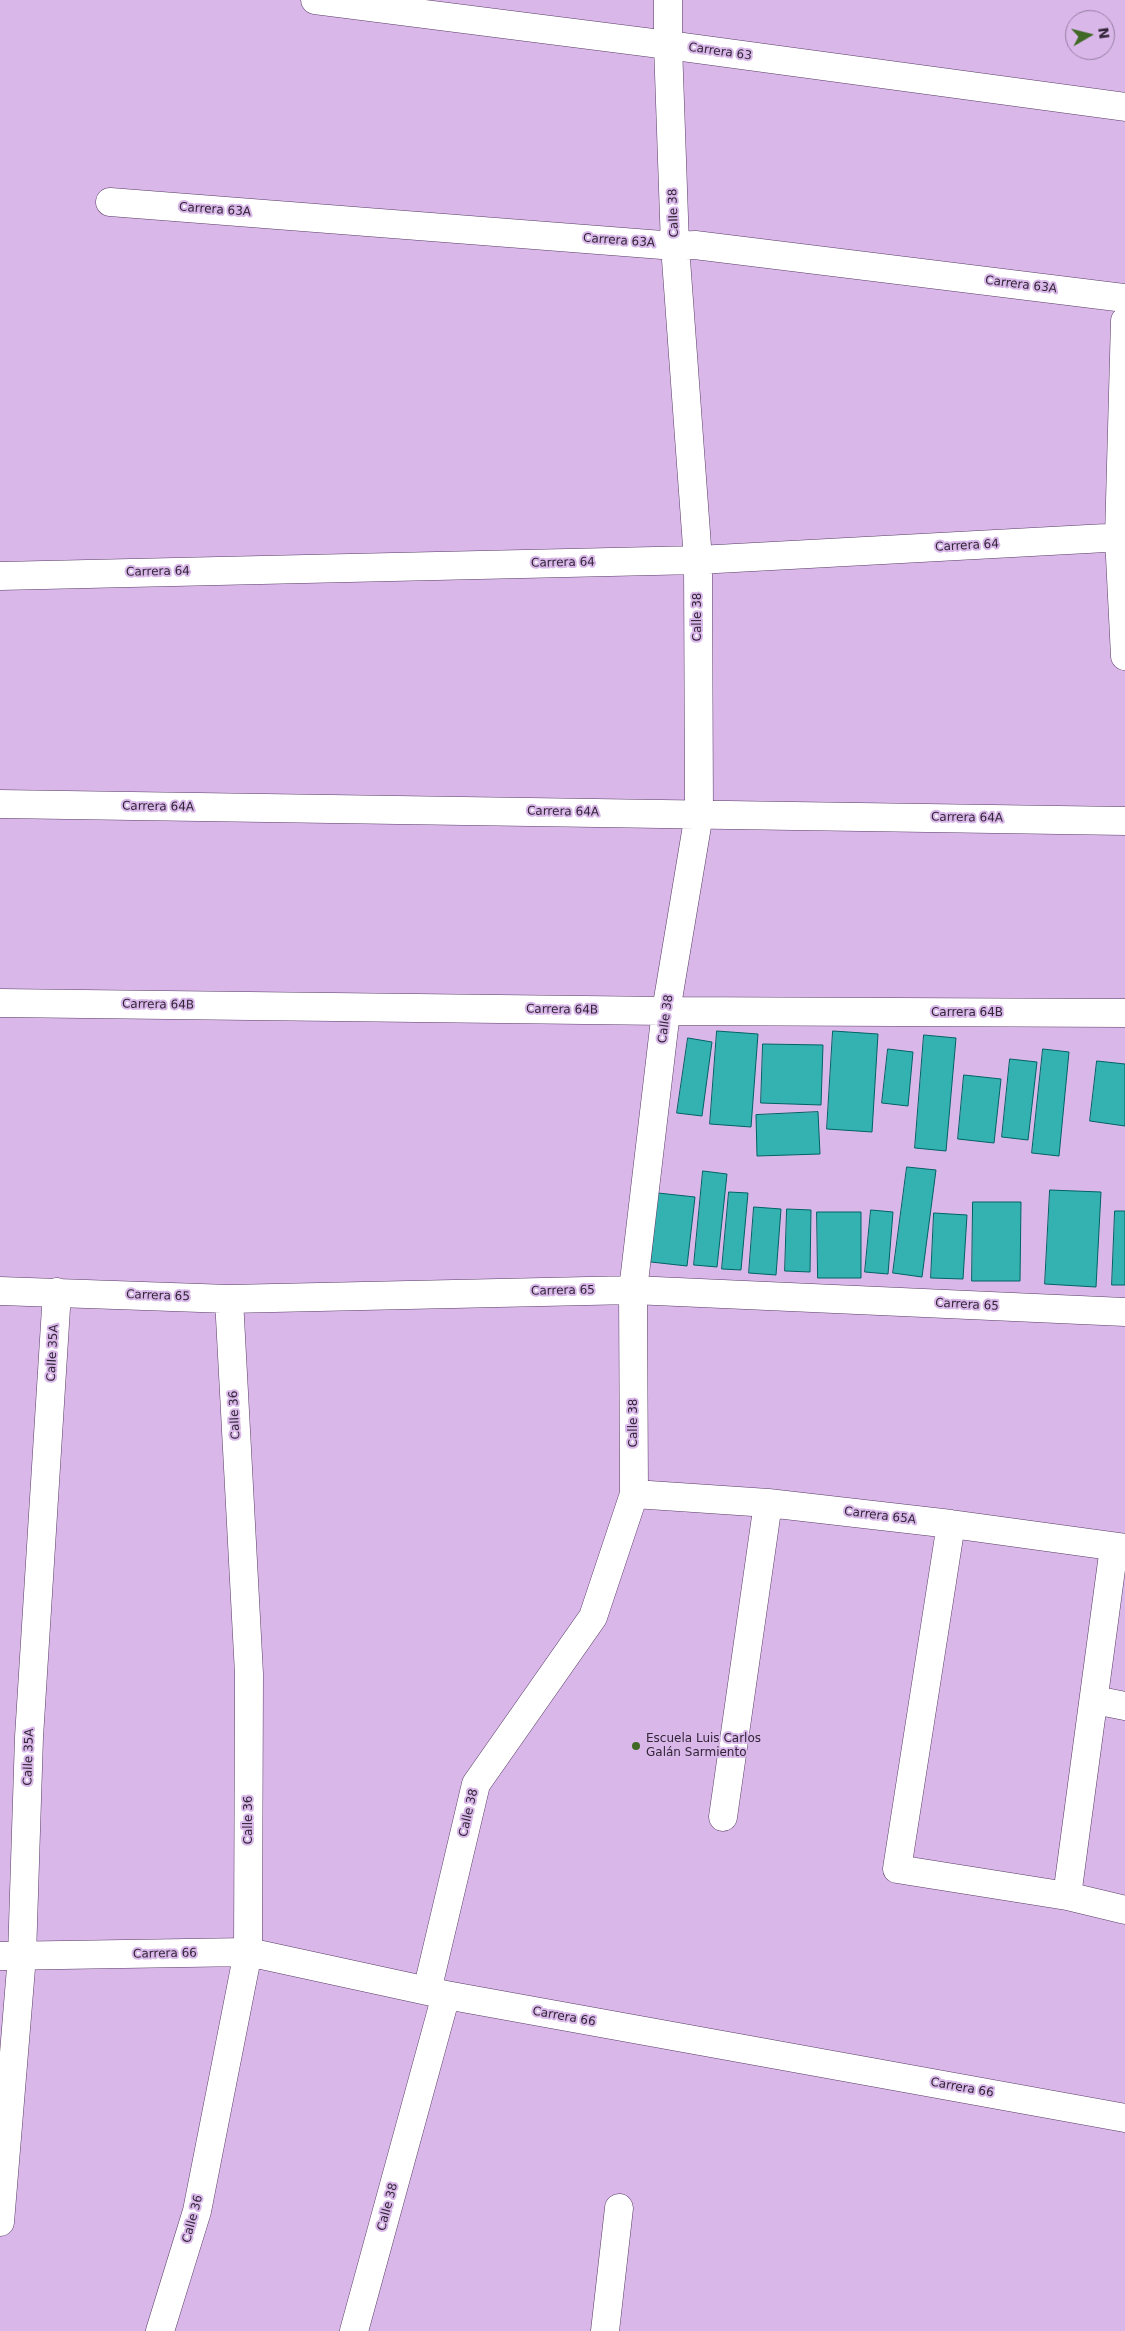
<!DOCTYPE html>
<meta charset="utf-8">
<style>
body{margin:0}
#map{position:relative;width:1125px;height:2331px;overflow:hidden;background:#d9b8e9;font-family:"DejaVu Sans",sans-serif}
canvas{display:block}
.north{position:absolute;left:1065px;top:10px;width:50px;height:50px;box-sizing:border-box;background:#d9b8e9;border:1px solid #967da2;border-radius:50%;rotate:82deg;font-size:14px;font-weight:700;line-height:20px;text-align:center;color:#322538}
.north::after{content:'';display:block;margin:auto;width:18px;height:22px;background:#406925;clip-path:polygon(50% 0,100% 100%,50% 72%,0 100%)}
</style>
<div id="map">
<canvas width="1125" height="2331"></canvas>
<div class="north">N</div>
</div>
<script>
const g = document.querySelector('canvas').getContext('2d');
g.lineJoin = 'round';
function fillPath(path, color) { g.fillStyle = color; g.fill(path, 'evenodd'); }
function strokePath(path, color, width, dash) { g.strokeStyle = color; g.lineWidth = width; g.lineCap = dash ? 'butt' : 'round'; g.setLineDash(dash || []); g.stroke(path); }
function write(font, color, halo, rows, align = 'center') {
  g.font = font + ' "DejaVu Sans",sans-serif'; g.lineWidth = 4; g.setLineDash([]); g.textBaseline = 'middle'; g.strokeStyle = halo; g.fillStyle = color; for (const [text, x, y, turn = 0] of rows) {
    g.save(); g.translate(x, y); g.rotate((+turn || 0) * Math.PI / 180); g.textAlign = isNaN(turn) ? turn : align; if (halo) g.strokeText(text, 0, 0); g.fillText(text, 0, 0); g.restore();
  }
}
const building = new Path2D(`
 M717,1031L758,1034L751,1127L710,1124Z
 M833,1031L878,1034L872,1132L827,1129Z
 M924,1035L956,1038L946,1151L915,1148Z
 M688,1038L712,1042L702,1116L677,1113Z
 M763,1044L823,1045L821,1105L761,1103Z
 M888,1049L913,1052L908,1106L882,1103Z
 M1043,1049L1069,1052L1059,1156L1032,1153Z
 M1010,1059L1037,1062L1028,1140L1002,1137Z
 M1097,1061L1125,1064V1126L1090,1121Z
 M964,1075L1001,1079L994,1143L958,1139Z
 M818,1112L820,1154L757,1156L756,1115Z
 M907,1167L936,1170L922,1277L893,1273Z
 M703,1171L727,1174L717,1267L694,1265Z
 M1050,1190L1101,1192L1096,1287L1045,1284Z
 M729,1192L748,1193L741,1270L722,1269Z
 M658,1193L695,1197L687,1266L651,1262Z
 M973,1202H1021L1020,1281H972Z
 M754,1207L781,1209L776,1275L749,1273Z
 M787,1209L811,1210L810,1272L785,1271Z
 M871,1210L893,1212L888,1274L865,1272Z
 M1115,1211H1125V1285H1112Z
 M817,1212H861V1278H818Z
 M934,1213L967,1215L963,1279L931,1278Z`);
const minor = new Path2D(`
 M315,0L668,45L1125,107
 M110,202L675,246L695,245L1125,298
 M1125,321L1119,537L1125,656
 M0,576L698,560L1125,537
 M0,804L1125,821
 M0,1003L666,1011L1125,1013
 M0,1291L229,1299L633,1290L1125,1312
 M634,1494L768,1503L951,1524L1125,1548
 M951,1524L897,1869L1067,1896L1125,1910
 M1095,1700L1125,1706
 M723,1817L768,1503
 M1067,1896L1114,1547
 M0,1956L248,1952L446,1995L1125,2118
 M427,1991L476,1784L593,1617L634,1494L633,1290L666,1011L699,814L698,560L675,246L668,45V0
 M0,2222L22,1956L29,1737L57,1292
 M160,2331L197,2211L248,1952L249,1674L229,1299
 M354,2331L446,1995
 M605,2331L619,2208`);
const markers = [
 [636,1746,5,"#406925"]
];
const streetNames = [
 ["Carrera 63",720,52,8],
 ["Carrera 63A",215,210,4],
 ["Calle 38",674,213,-92],
 ["Carrera 63A",619,241,4],
 ["Carrera 63A",1021,285,7],
 ["Carrera 64",967,546,-3],
 ["Carrera 64",563,563,-1],
 ["Carrera 64",158,572,-1],
 ["Calle 38",698,617,-90],
 ["Carrera 64A",158,807,1],
 ["Carrera 64A",563,812,1],
 ["Carrera 64A",967,818,1],
 ["Carrera 64B",158,1005,1],
 ["Carrera 64B",562,1010,1],
 ["Carrera 64B",967,1013],
 ["Calle 38",666,1019,-82],
 ["Carrera 65",563,1291,-1],
 ["Carrera 65",158,1296,2],
 ["Carrera 65",967,1305,3],
 ["Calle 35A",53,1353,-87],
 ["Calle 36",235,1415,-93],
 ["Calle 38",634,1423,-90],
 ["Carrera 65A",880,1516,7],
 ["Calle 35A",29,1757,-88],
 ["Calle 38",469,1813,-77],
 ["Calle 36",249,1820,-90],
 ["Carrera 66",165,1954,-1],
 ["Carrera 66",564,2017,10],
 ["Carrera 66",962,2088,10],
 ["Calle 38",388,2207,-75],
 ["Calle 36",193,2219,-75]
];
const poiNames = [
 ["Escuela Luis Carlos",646,1739],
 ["Galán Sarmiento",646,1753]
];
fillPath(building, '#34b2b2');
strokePath(building, '#006262', 1);
strokePath(minor, '#583b65', 29);
strokePath(minor, '#fff', 28);
for (const [x, y, r, color] of markers) { const dot = new Path2D(); dot.arc(x, y, r, 0, 2 * Math.PI); g.fillStyle = color; g.fill(dot); strokePath(dot, '#d9b8e9', 2); }
write('12px', '#322538', '#d9b8e9', streetNames);
write('12px', '#322538', '#d9b8e9', poiNames, 'left');
</script>
